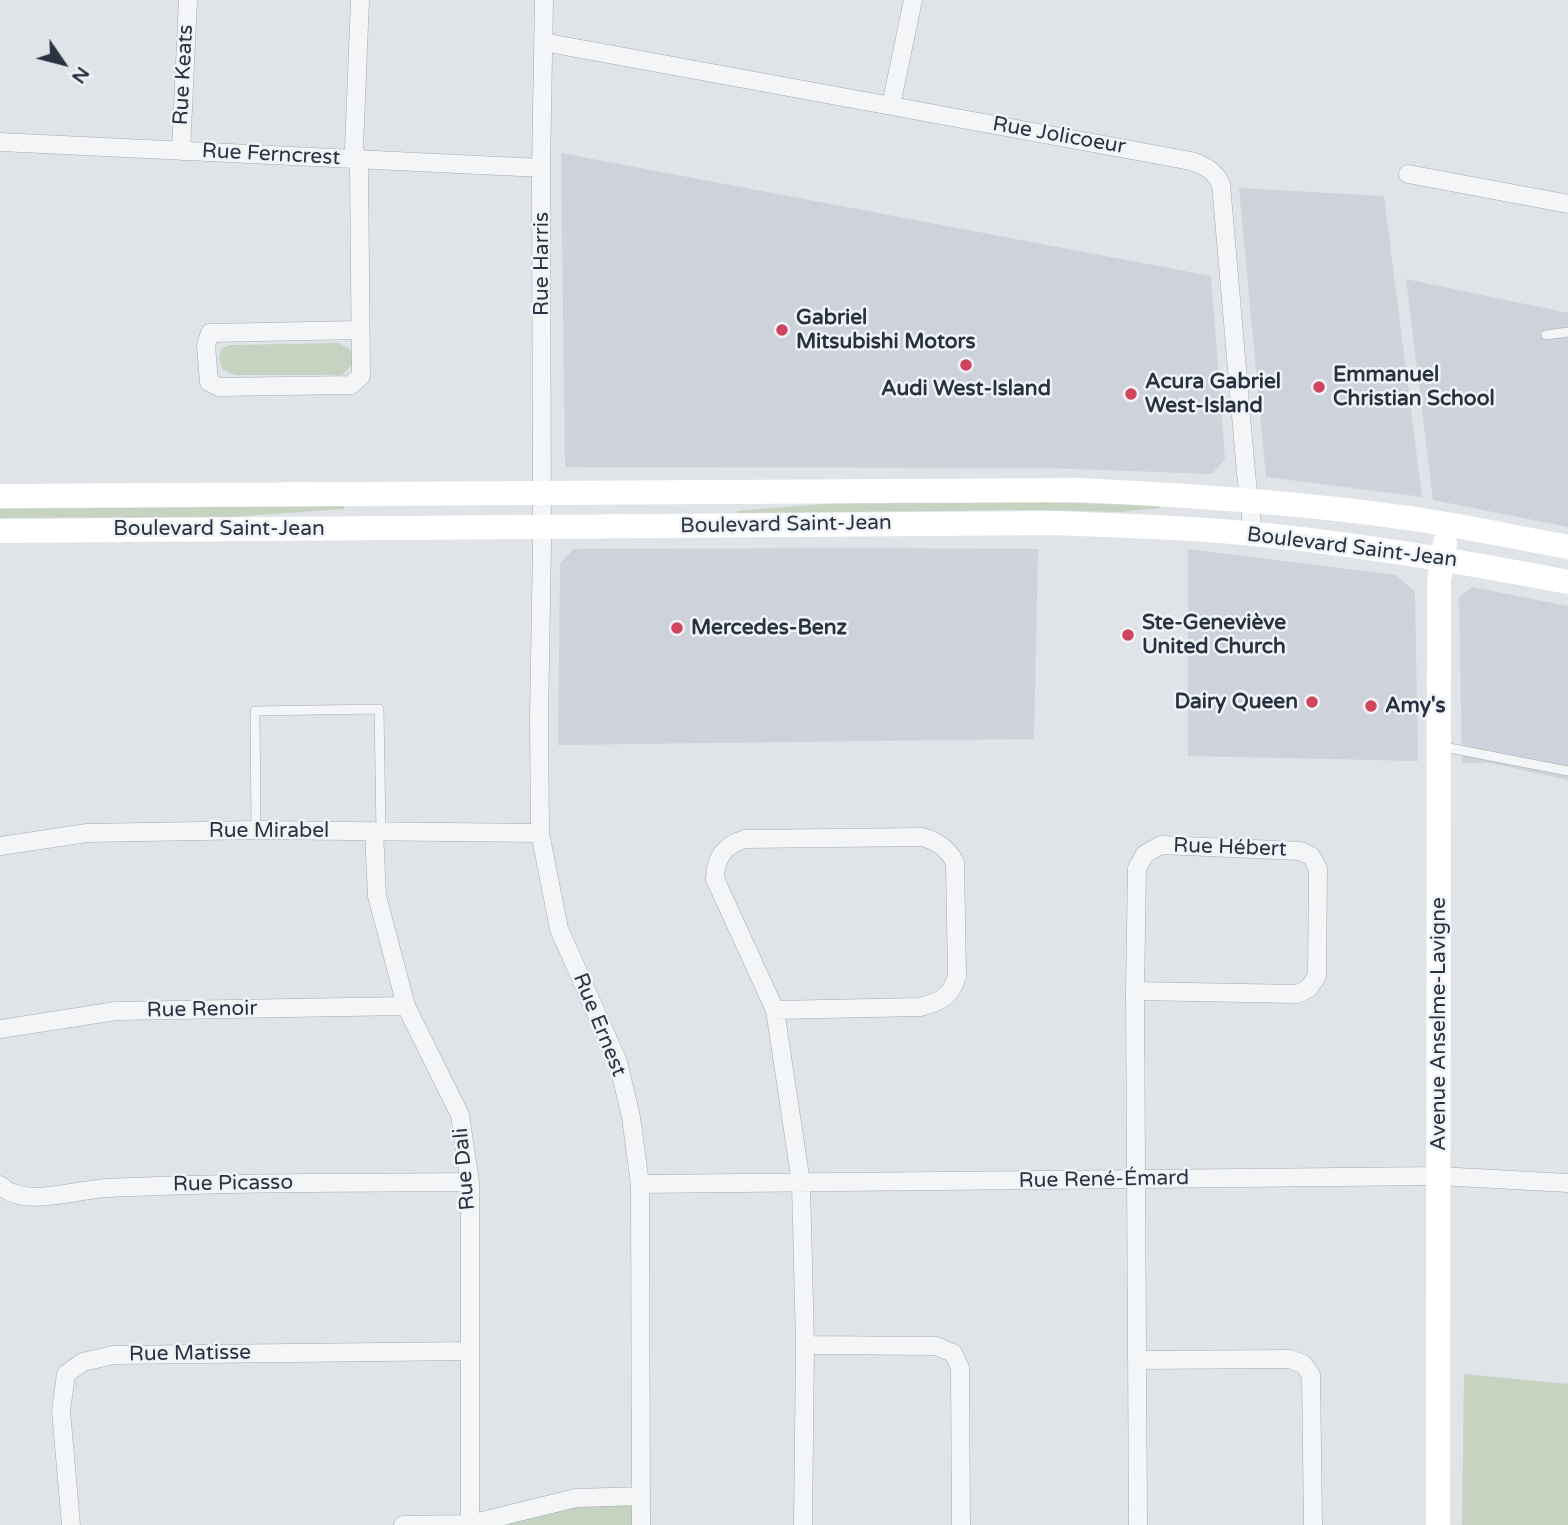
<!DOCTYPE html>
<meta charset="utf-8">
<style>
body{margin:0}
#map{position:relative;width:1568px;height:1525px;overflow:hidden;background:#e0e4e9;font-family:"Varela Round",sans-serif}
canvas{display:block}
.north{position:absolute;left:28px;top:28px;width:70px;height:70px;-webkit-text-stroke:5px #f0f3f7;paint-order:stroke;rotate:125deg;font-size:19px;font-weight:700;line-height:28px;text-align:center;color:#283241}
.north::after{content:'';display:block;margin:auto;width:24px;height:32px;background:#283241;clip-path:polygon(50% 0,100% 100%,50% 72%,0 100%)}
</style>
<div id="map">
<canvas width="1568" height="1525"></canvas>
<div class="north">N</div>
</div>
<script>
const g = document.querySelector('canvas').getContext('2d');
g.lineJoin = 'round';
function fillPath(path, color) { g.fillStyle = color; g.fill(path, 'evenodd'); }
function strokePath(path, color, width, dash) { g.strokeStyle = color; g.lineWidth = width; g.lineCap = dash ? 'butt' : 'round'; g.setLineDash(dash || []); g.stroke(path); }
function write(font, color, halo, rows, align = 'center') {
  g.font = font + ' "Varela Round",sans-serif'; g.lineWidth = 5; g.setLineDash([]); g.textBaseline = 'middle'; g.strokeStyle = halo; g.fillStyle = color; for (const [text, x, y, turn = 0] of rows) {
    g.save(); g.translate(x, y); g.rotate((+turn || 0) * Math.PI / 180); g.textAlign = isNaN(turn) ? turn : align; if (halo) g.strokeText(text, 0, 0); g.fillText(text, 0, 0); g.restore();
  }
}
const built = new Path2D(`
 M561,153L1211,276L1225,459L1212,474L1045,468L565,467Z
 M1239,188L1384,196L1422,497L1266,477Z
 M1406,279L1568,313V527L1433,500Z
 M861,548L1038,549L1034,739L558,745L560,564L573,549Z
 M1188,549L1396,575L1415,592L1418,761L1188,756Z
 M1472,587L1568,606V780L1490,763H1462L1459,597Z`);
const green = new Path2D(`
 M339,343L351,350L353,364L342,375H235L222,369L219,356L221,349L230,345Z
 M1048,502L1161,506L1160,508L1118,512L1036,510L737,513V511L836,503Z
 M344,506V509L231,517L0,518V509Z
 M1464,1374L1568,1384V1525H1462Z
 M641,1496V1525H403Z`);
const lane = new Path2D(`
 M1546,335L1568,332
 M1439,746L1568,771
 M256,830L255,711L379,709L381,831`);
const street = new Path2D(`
 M360,0L354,148L359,168L361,376L351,385L219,387L209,382L206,345L210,333L360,330
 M544,0L541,168L542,544L539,719L540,833L559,929L618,1062L631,1117L640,1184L641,1525
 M543,42L1191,161C1205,166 1214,170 1221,184L1246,473L1253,534
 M891,105L913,0
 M0,142L541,168
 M181,151L188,0
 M1408,174L1568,204
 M374,831L377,896L406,1006L460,1115L470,1182V1524
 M0,846L87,833L256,830L540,833
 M1135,991L1298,994L1309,988L1317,976L1318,869L1311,856L1300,851L1161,845L1145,854L1137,868L1135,991L1138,1525
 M775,1010L920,1007C940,1002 951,997 957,976L955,862C947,848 938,842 923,837L745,839C725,845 715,857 715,879L775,1010L801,1183L805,1345L803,1525
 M0,1029L116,1011L406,1006
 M640,1184L1439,1176L1568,1183
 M0,1185C23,1209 77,1189 108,1188C228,1182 349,1183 470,1182
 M805,1345L936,1346L953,1353L960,1368L961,1525
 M1137,1360L1290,1359L1303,1364L1311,1375L1313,1525
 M71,1525L61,1411L66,1374L83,1362L113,1355L470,1351
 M403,1525L470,1524L576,1498L641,1496`);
const secondary = new Path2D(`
 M0,496L1080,490C1187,495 1293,502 1400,517C1456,524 1512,537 1568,547
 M0,531L1057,523C1123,526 1189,527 1254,534C1359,544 1464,562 1568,582
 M1438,1525L1439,581L1445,543`);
const markers = [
 [782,330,7,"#d0445e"],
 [966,365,7,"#d0445e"],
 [1319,387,7,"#d0445e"],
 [1131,394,7,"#d0445e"],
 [677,628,7,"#d0445e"],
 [1128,635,7,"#d0445e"],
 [1312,702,7,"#d0445e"],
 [1371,706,7,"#d0445e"]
];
const streetNames = [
 ["Rue Keats",184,75,-87],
 ["Rue Jolicoeur",1059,136,10],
 ["Rue Ferncrest",271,155,3],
 ["Rue Harris",542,264,-90],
 ["Boulevard Saint-Jean",786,525,-1],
 ["Boulevard Saint-Jean",219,529],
 ["Boulevard Saint-Jean",1352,548,7],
 ["Rue Mirabel",269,831],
 ["Rue Hébert",1230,848,2],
 ["Rue Renoir",202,1010,-1],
 ["Avenue Anselme-Lavigne",1439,1024,-90],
 ["Rue Ernest",599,1025,68],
 ["Rue Dali",465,1169,-95],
 ["Rue René-Émard",1104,1180,-1],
 ["Rue Picasso",233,1184,-1],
 ["Rue Matisse",190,1354,-1]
];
const poiNames = [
 ["Gabriel",796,318],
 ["Mitsubishi Motors",796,342],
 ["Emmanuel",1333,375],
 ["Christian School",1333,399],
 ["Acura Gabriel",1145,382],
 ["West-Island",1145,406],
 ["Audi West-Island",966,389,"center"],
 ["Ste-Geneviève",1142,623],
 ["United Church",1142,647],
 ["Mercedes-Benz",691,628],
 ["Dairy Queen",1298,702,"right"],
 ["Amy's",1385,706]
];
fillPath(built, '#ced3db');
fillPath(green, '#c6d3c1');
strokePath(lane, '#a5abb3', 10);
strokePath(street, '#a5abb3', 19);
strokePath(lane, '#f3f5f7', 9);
strokePath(street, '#f3f5f7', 18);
strokePath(secondary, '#fff', 24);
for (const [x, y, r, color] of markers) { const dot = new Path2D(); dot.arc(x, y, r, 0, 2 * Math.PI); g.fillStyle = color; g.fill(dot); strokePath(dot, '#f0f3f7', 2.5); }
write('21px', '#283241', '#f0f3f7', streetNames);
write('bold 21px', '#283241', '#f0f3f7', poiNames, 'left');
</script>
